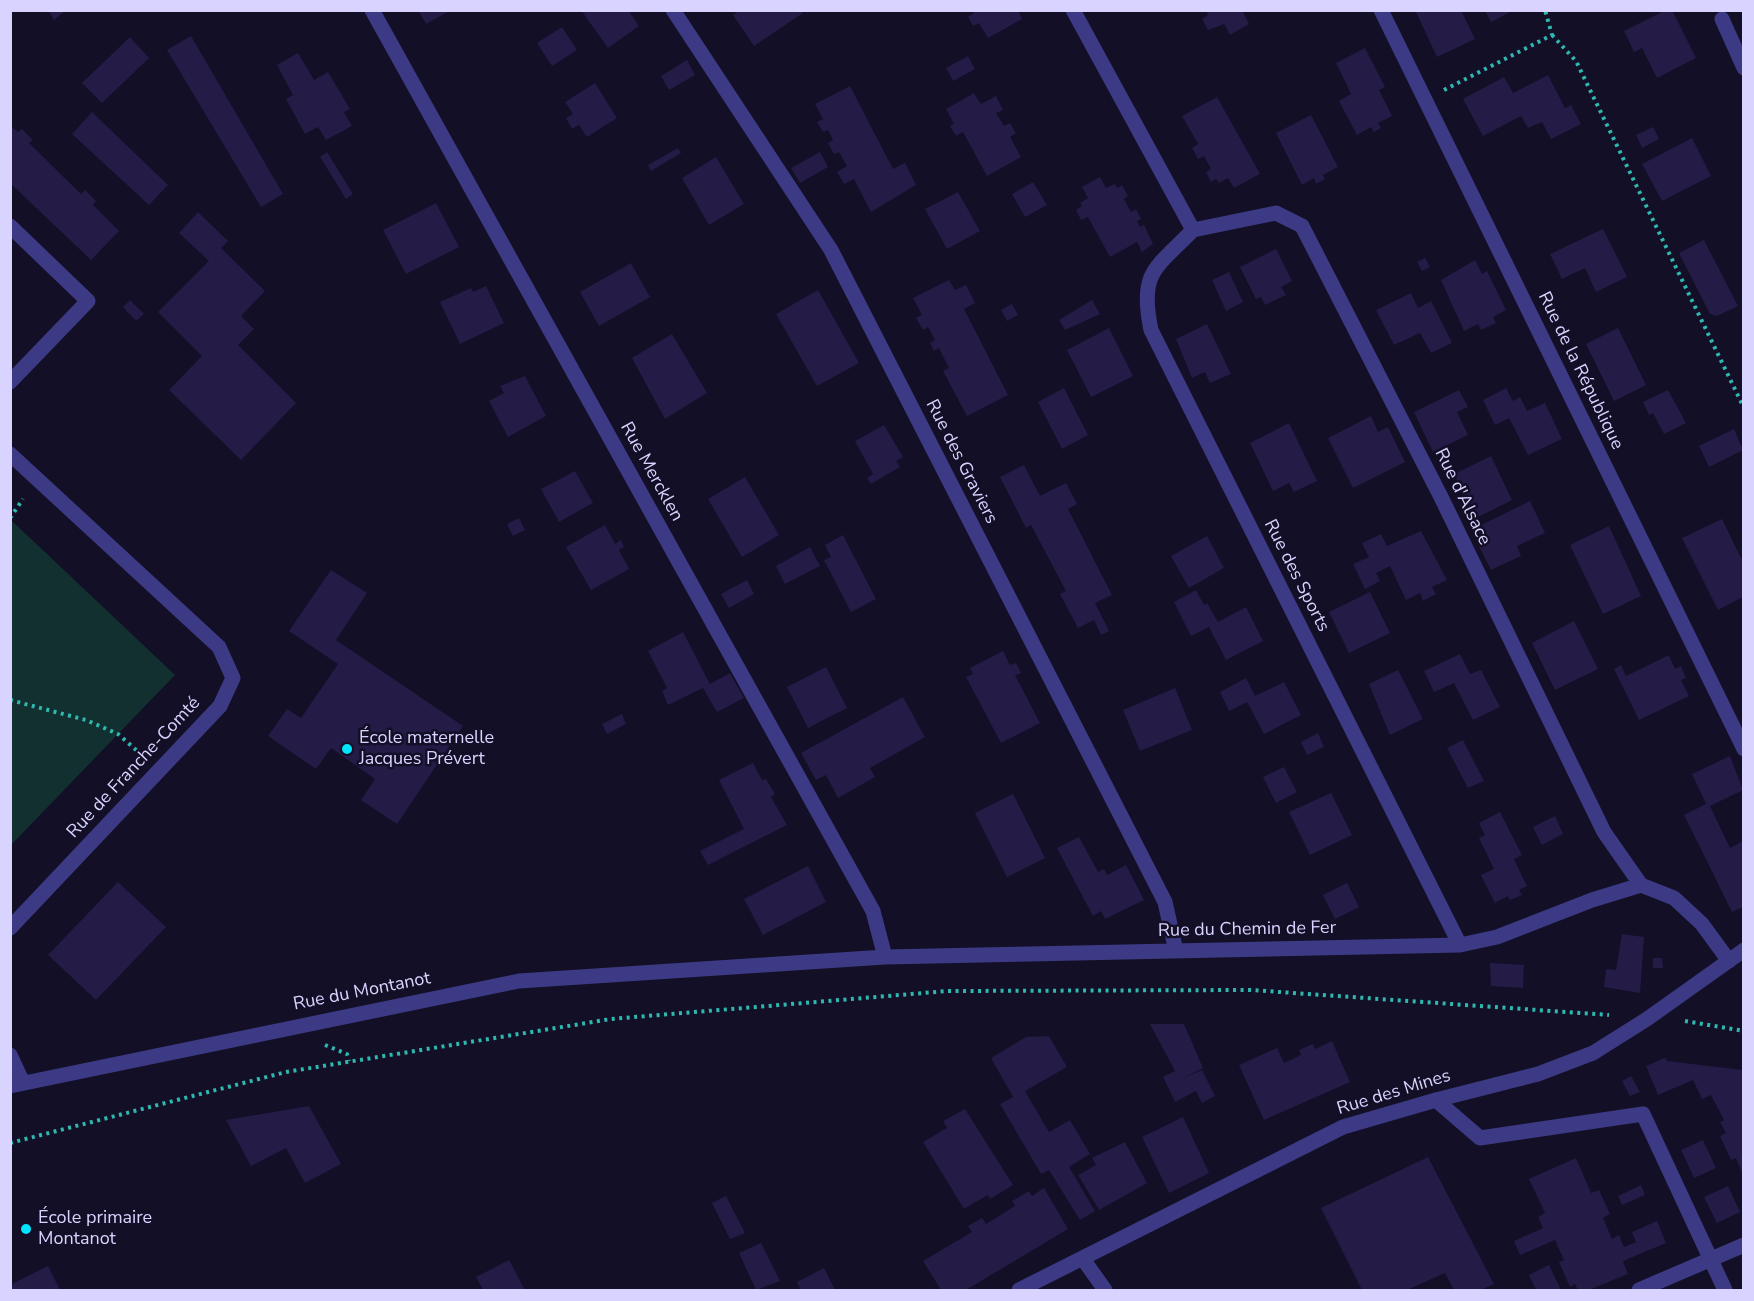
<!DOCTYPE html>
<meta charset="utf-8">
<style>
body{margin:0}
#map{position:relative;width:1754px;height:1301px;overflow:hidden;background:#130f26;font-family:"Nunito Sans",sans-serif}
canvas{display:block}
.frame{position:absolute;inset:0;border:12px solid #d9d4ff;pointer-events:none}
</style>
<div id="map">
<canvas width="1754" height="1301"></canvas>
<div class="frame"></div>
</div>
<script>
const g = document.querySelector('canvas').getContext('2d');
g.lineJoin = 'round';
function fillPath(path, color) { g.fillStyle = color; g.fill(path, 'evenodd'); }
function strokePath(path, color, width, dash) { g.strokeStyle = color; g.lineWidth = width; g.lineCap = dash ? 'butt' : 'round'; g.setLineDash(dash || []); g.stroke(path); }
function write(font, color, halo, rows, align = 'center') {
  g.font = font + ' "Nunito Sans",sans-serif'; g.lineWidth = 5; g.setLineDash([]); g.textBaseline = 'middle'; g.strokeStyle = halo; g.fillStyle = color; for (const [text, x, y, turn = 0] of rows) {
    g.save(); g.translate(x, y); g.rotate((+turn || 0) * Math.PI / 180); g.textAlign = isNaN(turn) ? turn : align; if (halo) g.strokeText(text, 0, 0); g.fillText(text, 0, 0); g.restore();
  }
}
const green = new Path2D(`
 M11,520L175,675L11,845Z`);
const building = new Path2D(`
 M48,10H66L54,20Z
 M418,10H451L426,24Z
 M581,10H628L639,26L608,48Z
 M740,10H801L803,13L754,46L733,15Z
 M973,10H1018L1022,19L988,38L979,23L973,26L968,17L974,13Z
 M1205,10H1247L1243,12L1249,24L1230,35L1224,24L1208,30L1202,19L1208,15Z
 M1415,10H1461L1475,39L1437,57Z
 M1485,10H1514L1491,22Z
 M1666,10H1672L1696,58L1657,78L1642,48L1634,52L1624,31Z
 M562,27L577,50L552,66L537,43Z
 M191,36L283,194L261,207L167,50Z
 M130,37L149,58L102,103L82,83Z
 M1365,48L1385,87L1379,90L1392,116L1378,123L1381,128L1374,132L1371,127L1357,135L1339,101L1351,94L1336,63Z
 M298,53L314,80L328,72L350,109L344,112L352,126L326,140L318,127L305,134L286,99L293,95L277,65Z
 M968,56L975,69L953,81L946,68Z
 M687,60L695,75L669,90L661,76Z
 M1548,75L1565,108L1571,105L1581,124L1551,139L1542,122L1528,128L1521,116L1483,136L1463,99L1504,77L1513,93Z
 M595,83L617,118L587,137L579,125L572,129L566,118L573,114L565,102Z
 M850,86L893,169L905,163L916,185L871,212L854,179L844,184L837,172L847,166L839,152L834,154L828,143L833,140L828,130L823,132L817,122L823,119L815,104Z
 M974,93L981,104L996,96L1003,110L996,113L1004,126L1010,123L1016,133L1010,137L1021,157L987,176L963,132L956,136L950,126L954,124L946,109Z
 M1217,97L1260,174L1234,188L1228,178L1219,183L1216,179L1211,182L1206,172L1211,169L1204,156L1198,159L1192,148L1198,144L1182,116Z
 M92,112L168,185L149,205L72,134Z
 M1311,115L1338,167L1323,175L1325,179L1316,184L1314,178L1302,185L1276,133Z
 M10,126L18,132L22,129L33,140L29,143L81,194L85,190L96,201L93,205L119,231L91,260L10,183Z
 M1653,127L1659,139L1642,148L1636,135Z
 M1692,138L1711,176L1662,201L1642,164Z
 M678,148L681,153L651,171L648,165Z
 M327,152L353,194L346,199L320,157Z
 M820,152L828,167L800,183L791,168Z
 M716,157L744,204L709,225L682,178Z
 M1100,177L1106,188L1115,184L1117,188L1122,185L1128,196L1124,199L1131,212L1136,209L1141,219L1137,221L1140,227L1144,225L1153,244L1142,252L1137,242L1110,257L1088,217L1081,220L1076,210L1082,206L1080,203L1088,198L1082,187Z
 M1033,182L1047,205L1025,217L1012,194Z
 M958,192L980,231L947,249L925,209Z
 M436,203L459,247L406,274L383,230Z
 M198,212L228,241L221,248L265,291L241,316L254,329L238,345L296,403L241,460L169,390L202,356L158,312L209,261L179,233Z
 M1603,229L1627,277L1596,292L1585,268L1562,279L1550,254Z
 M1704,240L1738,306L1717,316L1710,314L1679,253Z
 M1276,249L1292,281L1281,287L1286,295L1265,305L1261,297L1256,299L1240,267Z
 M1425,258L1430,267L1422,271L1417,262Z
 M1475,260L1482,274L1487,271L1506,310L1493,317L1496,323L1481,330L1478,324L1464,331L1441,280Z
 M631,263L650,297L599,326L580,292Z
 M1229,272L1243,302L1226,311L1212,280Z
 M949,280L955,290L966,285L975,303L964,309L1008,395L967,416L943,371L949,368L939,348L934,351L930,343L935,340L928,327L923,330L916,318L922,315L913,298Z
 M486,286L504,323L460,344L440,302L471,288L473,292Z
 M818,290L859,363L817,386L776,314Z
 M1411,293L1418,308L1431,301L1452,343L1431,353L1420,333L1394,345L1376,310Z
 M130,300L144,314L136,321L123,307Z
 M1092,300L1100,314L1065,330L1059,320Z
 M1012,304L1018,315L1007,321L1001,310Z
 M1207,324L1231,374L1210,383L1205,372L1192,378L1176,339Z
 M1109,328L1133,376L1091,397L1067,350Z
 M1618,328L1646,385L1614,401L1586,344Z
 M672,334L707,393L665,419L632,358Z
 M525,376L546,416L508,437L489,401L504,393L500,386Z
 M1064,388L1088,435L1062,449L1038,402Z
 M1506,388L1513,401L1520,397L1527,411L1545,403L1562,439L1528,455L1509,418L1495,425L1483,400Z
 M1459,390L1468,407L1457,412L1468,435L1433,452L1414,412Z
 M1668,390L1686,423L1664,434L1653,413L1649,415L1643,402Z
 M1371,416L1378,432L1388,427L1405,462L1353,488L1328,438Z
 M1289,423L1317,481L1294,492L1289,483L1273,491L1250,443Z
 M884,425L903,457L896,461L900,467L871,484L867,478L873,474L855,441Z
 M1734,429L1743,450L1709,467L1699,446Z
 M1491,456L1512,500L1476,518L1454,474Z
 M1024,465L1040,496L1066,483L1077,504L1068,509L1112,595L1095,603L1109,631L1101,635L1094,620L1078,628L1060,594L1066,591L1031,525L1026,528L1000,477Z
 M575,471L593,503L559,522L541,489Z
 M745,477L779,535L742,557L708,499Z
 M1530,501L1545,533L1517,546L1521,556L1491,570L1471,530Z
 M519,518L525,530L513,536L507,524Z
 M1722,519L1743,562V597L1718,610L1682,538Z
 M605,525L615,544L621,540L624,547L619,550L629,569L591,590L566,547Z
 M1609,526L1641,596L1603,614L1570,545Z
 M1421,531L1447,580L1432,587L1436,594L1423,601L1420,593L1406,600L1390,566L1376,573L1380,581L1365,589L1353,564L1369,557L1362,543L1381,534L1387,546Z
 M843,535L876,599L851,612L824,560L831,557L825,545Z
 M1207,536L1224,568L1189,588L1171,556Z
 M810,547L820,566L785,584L776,566Z
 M331,570L367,593L336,640L463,726L397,824L361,800L375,779L331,748L316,769L268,736L287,709L301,718L338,664L289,631Z
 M747,580L754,594L729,608L721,594Z
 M1196,590L1204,605L1207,603L1218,622L1246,607L1263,641L1226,660L1209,627L1191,636L1174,602Z
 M1370,592L1390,633L1349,653L1329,612Z
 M1574,621L1598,669L1555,690L1532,643Z
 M683,632L710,684L730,673L744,698L717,712L703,688L668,705L662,691L667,688L648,651Z
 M1003,651L1010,665L1016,663L1021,673L1015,675L1040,723L1001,743L966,677L973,674L970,668Z
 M1460,654L1470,674L1481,670L1500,707L1473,720L1454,683L1434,692L1424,671Z
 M1669,655L1675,669L1681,666L1686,678L1681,680L1689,696L1639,720L1614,669L1621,665L1626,676Z
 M826,667L847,708L808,728L787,687Z
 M1398,670L1423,719L1390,735L1369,684Z
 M1246,678L1255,696L1284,682L1301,715L1264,734L1247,702L1229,711L1220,692Z
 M1175,688L1192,730L1140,751L1123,710Z
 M903,697L925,737L870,768L875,777L838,798L826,775L816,780L801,753Z
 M622,714L626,724L607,734L602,724Z
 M1318,733L1324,747L1307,755L1301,742Z
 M1463,740L1484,781L1468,788L1447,748Z
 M1730,756L1743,790L1710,806L1730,848L1743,841V907L1732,912L1684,815L1706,804L1692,774Z
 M753,763L762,780L766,779L775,794L771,797L787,825L708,865L700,851L744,829L719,780Z
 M1284,767L1297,792L1276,803L1263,777Z
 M1331,793L1352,835L1310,855L1289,812Z
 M1013,794L1045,858L1007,877L975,813Z
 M1500,812L1522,855L1514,859L1527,886L1519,890L1522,895L1510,900L1508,896L1495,903L1481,875L1494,869L1479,838L1485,835L1479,823Z
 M1555,816L1563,834L1542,845L1533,827Z
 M1079,837L1098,872L1104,869L1107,875L1126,865L1144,900L1105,919L1101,911L1093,916L1057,848Z
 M808,866L826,902L763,935L744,899Z
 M118,882L166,927L96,1000L48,955Z
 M1347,883L1359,907L1335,919L1323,895Z
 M1622,934L1644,937L1640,993L1604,987L1606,969L1616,970Z
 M1653,958H1662L1663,968H1653Z
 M1490,963L1524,965L1523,988L1491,986Z
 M1150,1024H1184L1203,1068L1179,1080L1202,1070L1215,1096L1202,1103L1196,1091L1175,1102L1163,1077L1175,1071Z
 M1049,1036L1067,1067L1025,1091L1049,1132L1070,1120L1090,1154L1069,1167L1095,1211L1080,1220L1049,1170L1041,1174L1000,1104L1013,1097L991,1058L1026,1037Z
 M1332,1041L1350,1082L1264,1120L1239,1065L1277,1048L1284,1063L1301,1055L1299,1050L1313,1044L1315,1049Z
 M1665,1058L1667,1061L1743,1070V1175L1736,1158L1731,1160L1720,1136L1726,1133L1720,1122L1724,1120L1711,1095L1702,1099L1693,1080L1658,1095L1646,1066Z
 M1631,1076L1640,1092L1630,1096L1622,1081Z
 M309,1106L341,1164L305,1183L286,1148L251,1166L226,1120Z
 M965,1109L1013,1185L990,1199L988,1195L964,1209L923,1142L947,1128L943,1121Z
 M1183,1117L1209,1173L1169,1193L1142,1137Z
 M1703,1140L1716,1168L1694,1178L1681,1150Z
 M1125,1142L1147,1183L1099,1210L1078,1175L1096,1165L1092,1158Z
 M1428,1157L1494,1284L1481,1290H1454L1445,1273L1407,1290H1362L1321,1208Z
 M1576,1158L1591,1193L1599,1190L1604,1201L1610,1214L1603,1218L1612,1239L1619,1235L1624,1247L1636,1242L1632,1232L1657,1221L1666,1243L1623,1261L1628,1274L1589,1290H1578L1575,1284L1570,1287L1559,1262L1564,1260L1555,1240L1520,1255L1514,1241L1543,1228L1538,1217L1545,1213L1529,1179Z
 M1641,1185L1645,1195L1622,1205L1618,1196Z
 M1728,1186L1740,1212L1717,1223L1704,1197Z
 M1044,1188L1068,1229L966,1290H941L923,1261L972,1232L968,1226L982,1218L986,1224L1015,1206L1012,1201L1029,1191L1032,1196Z
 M726,1196L745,1233L730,1239L712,1203Z
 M761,1243L780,1281L756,1290L739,1253Z
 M509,1260L525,1290H483L476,1277Z
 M1549,1265L1561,1290H1536L1529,1275Z
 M48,1266L60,1290H12L10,1285Z
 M824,1268L835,1290H801L797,1282Z`);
const path = new Path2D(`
 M1552,35L1576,61L1744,408
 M1444,90L1552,35L1545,10
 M10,518L23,499
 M10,700L86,720L118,734L143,756
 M1685,1021L1744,1031
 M325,1045L347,1054L349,1061
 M10,1143L286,1072L611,1019L948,991L1251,990L1609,1015`);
const service = new Path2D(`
 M10,226L88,301L10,382`);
const minor = new Path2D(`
 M372,10L873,911L885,957
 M673,10L831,250L1165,902L1176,951
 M1073,10L1193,230
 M1381,10L1744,749
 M1722,19L1744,68
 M1193,230L1276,213L1302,226L1441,497L1604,832L1641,885
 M1193,230C1155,269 1139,272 1151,330L1460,945
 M10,454L219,647L233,678L220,706L10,928
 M10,1055L23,1083
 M10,1086L519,981L885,957L1460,945L1497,937L1592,900L1641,885L1674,898L1702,924L1729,961
 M1436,1100L1480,1138L1643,1114L1725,1290
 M1083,1259L1105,1290
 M1639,1290L1744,1245`);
const tertiary = new Path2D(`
 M1019,1290L1343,1127L1436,1100L1538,1074L1593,1053L1647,1019L1744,950`);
const markers = [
 [347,749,6,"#00e5ff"],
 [26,1229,6,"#00e5ff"]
];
const streetNames = [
 ["Rue de la République",1580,371,64],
 ["Rue des Graviers",961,462,63],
 ["Rue Mercklen",651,472,61],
 ["Rue d'Alsace",1462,497,64],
 ["Rue des Sports",1296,576,63],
 ["Rue de Franche-Comté",134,768,-47],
 ["Rue du Chemin de Fer",1247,930,-1],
 ["Rue du Montanot",362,992,-11],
 ["Rue des Mines",1394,1093,-17]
];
const poiNames = [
 ["École maternelle",359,739],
 ["Jacques Prévert",359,760],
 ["École primaire",38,1219],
 ["Montanot",38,1240]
];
fillPath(green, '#12302f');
fillPath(building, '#241b47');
strokePath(path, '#2fb8b0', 4, [3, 4.5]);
strokePath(service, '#3d3a85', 15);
strokePath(minor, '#3d3a85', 15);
strokePath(tertiary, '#3d3a85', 15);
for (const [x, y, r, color] of markers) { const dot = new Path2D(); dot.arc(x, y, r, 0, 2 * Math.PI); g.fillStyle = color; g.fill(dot); strokePath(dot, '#130f26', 2); }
write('18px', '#d9d4ff', '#130f26', streetNames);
write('18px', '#d9d4ff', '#130f26', poiNames, 'left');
</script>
